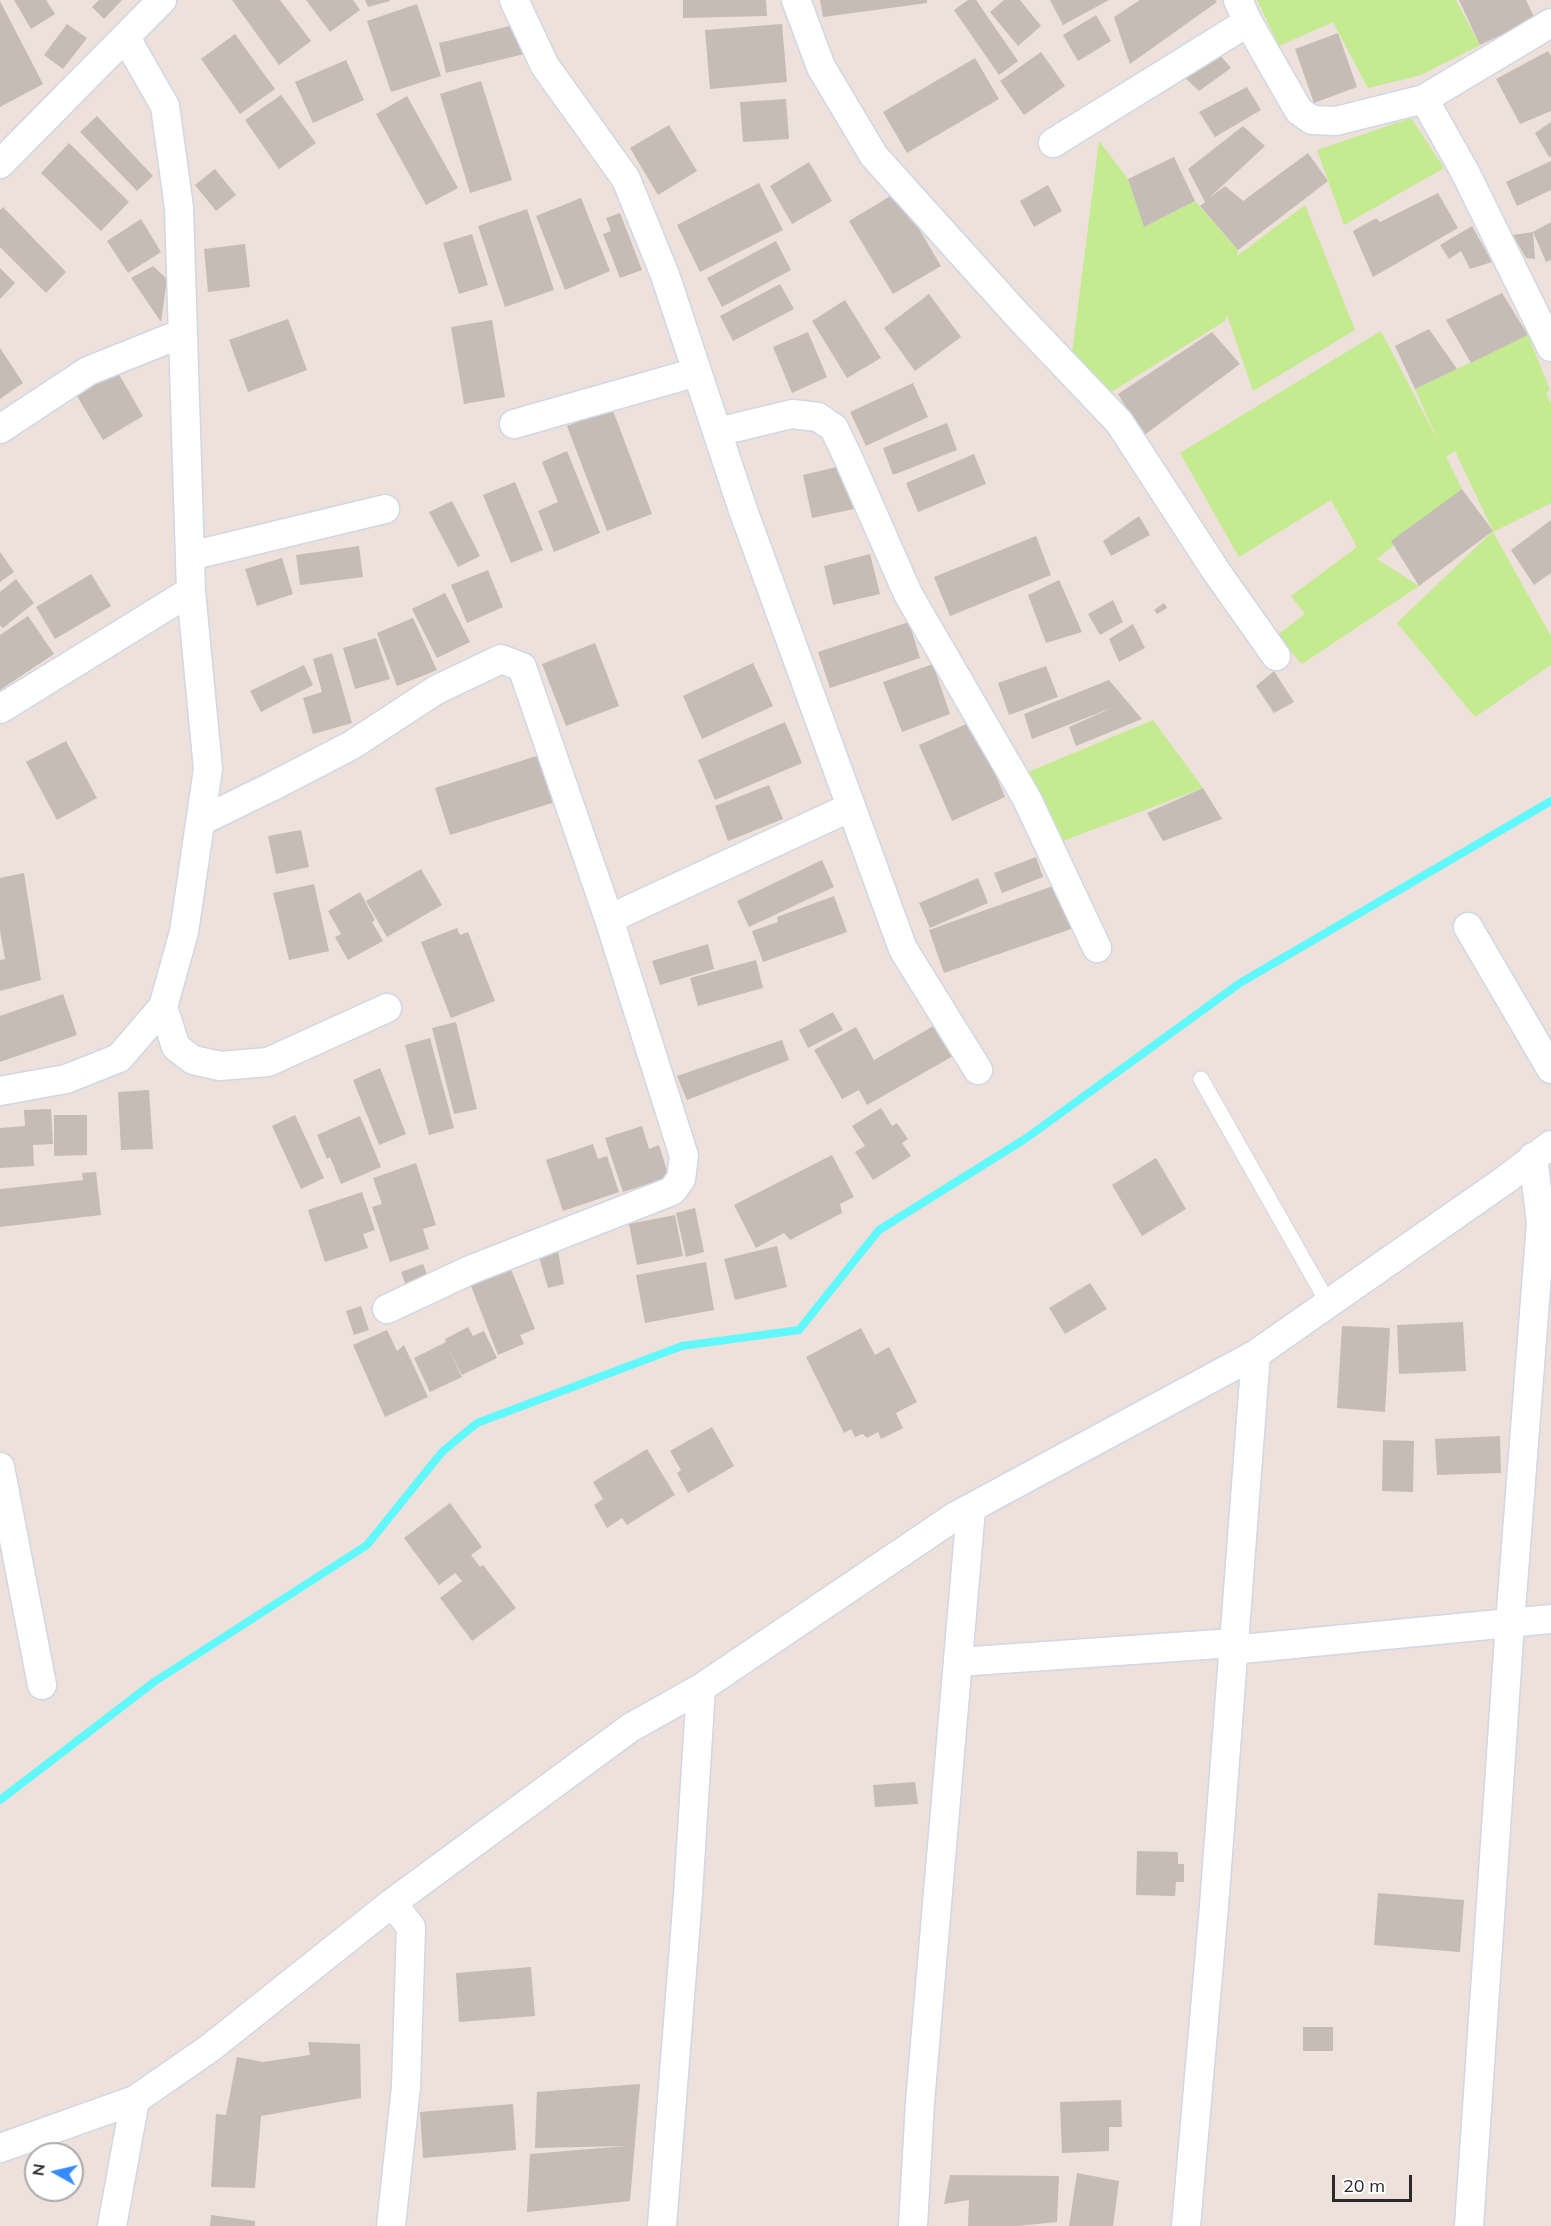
<!DOCTYPE html>
<style>
body{margin:0}
#map{position:relative;width:1551px;height:2226px;overflow:hidden;background:#eee0da;font-family:Mulish,sans-serif}
canvas{display:block}
.north{position:absolute;left:24px;top:2142px;width:60px;height:60px;box-sizing:border-box;background:#fff;border:2px solid #aaa;border-radius:50%;rotate:278deg;font-size:16px;font-weight:700;line-height:24px;text-align:center;color:#2a2a2a}
.north::after{content:'';display:block;margin:auto;width:21px;height:27px;background:#368bff;clip-path:polygon(50% 0,100% 100%,50% 72%,0 100%)}
.scale{position:absolute;left:1332px;top:2175px;width:80px;height:27px;box-sizing:border-box;border:3px solid #2a2a2a;border-top:0;padding-left:8px;font-size:18px;line-height:21px;white-space:nowrap;color:#2a2a2a;-webkit-text-stroke:4px #fff;paint-order:stroke}
</style>
<div id="map">
<canvas width="1551" height="2226"></canvas>
<div class="north">N</div>
<div class="scale">20 m</div>
</div>
<script>
const g = document.querySelector('canvas').getContext('2d');
g.lineJoin = 'round';
function fillPath(path, color) { g.fillStyle = color; g.fill(path, 'evenodd'); }
function strokePath(path, color, width, dash) { g.strokeStyle = color; g.lineWidth = width; g.lineCap = dash ? 'butt' : 'round'; g.setLineDash(dash || []); g.stroke(path); }
const green = new Path2D(`
 M1257,0H1456L1480,45L1421,75L1368,88L1333,22L1279,46Z
 M1411,118L1444,168L1344,225L1317,150Z
 M1099,141L1128,179L1144,227L1195,201L1238,250L1237,256L1305,205L1355,330L1253,391L1227,315L1225,321L1111,392L1071,361Z
 M1381,331L1439,443L1415,389L1528,335L1550,390L1546,393L1551,403V503L1493,532L1551,636V665L1475,717L1397,623L1493,531L1455,451L1446,457L1462,489L1377,559L1419,586L1302,664L1276,636L1305,614L1291,596L1357,547L1331,500L1239,557L1180,453Z
 M1153,720L1203,788L1063,841L1028,772Z`);
const stream = new Path2D(`
 M0,1800L154,1682L367,1545L442,1452L477,1423L682,1346L799,1330L879,1230L1025,1139L1240,983L1551,801`);
const building = new Path2D(`
 M14,0H46L55,14L31,29Z
 M99,0H122L104,19L92,7Z
 M232,0H280L311,41L279,65Z
 M306,0H353L360,10L330,32Z
 M365,0H390V1L368,7Z
 M683,0H766L767,16L683,18Z
 M820,0H927V3L823,17Z
 M968,0H976L1018,61L999,75L954,10Z
 M1004,0H1020L1041,26L1018,46L990,12Z
 M1050,0H1109L1063,25Z
 M1140,0H1215L1217,2L1130,64L1114,17Z
 M1459,0H1526L1535,19L1480,45Z
 M0,1L43,84L0,107Z
 M417,4L441,76L391,92L367,21Z
 M1096,15L1111,41L1078,61L1063,35Z
 M67,24L87,38L63,69L44,55Z
 M518,24L524,54L446,73L439,43Z
 M782,24L787,82L710,89L705,30Z
 M1338,33L1357,87L1314,103L1295,49Z
 M235,34L275,89L240,114L201,59Z
 M1214,48L1231,68L1199,91L1183,76Z
 M1548,51L1551,56V111L1520,124L1496,79Z
 M1041,52L1065,86L1024,115L1000,81Z
 M975,58L999,99L907,153L883,112Z
 M346,60L364,100L313,123L295,82Z
 M481,81L512,180L470,193L440,94Z
 M1247,87L1261,110L1215,137L1199,112Z
 M281,95L316,143L279,169L245,120Z
 M407,96L458,188L426,205L376,114Z
 M786,99L789,139L743,142L740,102Z
 M97,116L153,176L137,191L80,132Z
 M1551,122V156L1549,157L1535,133Z
 M669,125L697,171L658,195L630,148Z
 M1243,126L1265,146L1208,199L1225,186L1243,201L1308,153L1328,181L1238,250L1200,206L1205,202L1188,169Z
 M69,143L129,202L101,231L41,173Z
 M1174,157L1195,201L1144,227L1128,179Z
 M1551,161V190L1517,206L1506,182Z
 M809,162L832,201L792,224L770,186Z
 M215,169L236,195L216,211L195,185Z
 M759,183L783,230L700,272L677,225Z
 M1048,185L1062,211L1034,227L1020,201Z
 M897,192L941,266L893,294L849,221Z
 M1438,193L1458,228L1373,277L1353,231L1376,218L1380,222Z
 M581,198L610,271L565,290L536,216Z
 M3,207L66,272L46,293L0,247V210Z
 M527,209L554,290L505,307L478,226Z
 M620,213L642,270L620,278L603,234L611,231L606,218Z
 M141,219L161,252L128,273L107,241Z
 M1551,222V260L1546,262L1533,232Z
 M1472,226L1492,262L1470,269L1461,251L1449,259L1440,245Z
 M1533,232L1535,259L1526,258L1513,235Z
 M472,234L488,285L459,294L443,243Z
 M776,241L791,270L722,307L707,278Z
 M245,244L250,287L208,292L204,249Z
 M153,266L167,279L161,322L131,278Z
 M0,268L15,283L0,299Z
 M780,284L794,309L733,341L720,316Z
 M1502,293L1528,335L1471,363L1446,320Z
 M929,294L961,337L915,371L884,328Z
 M845,300L881,358L847,378L812,321Z
 M288,319L307,370L248,392L229,340Z
 M492,320L505,397L464,404L451,327Z
 M1429,329L1457,369L1415,389L1395,346Z
 M808,332L827,377L792,393L773,347Z
 M1212,332L1240,364L1143,436L1118,394Z
 M0,348L23,383L0,399Z
 M117,371L143,416L103,440L77,396Z
 M913,383L928,417L866,446L850,412Z
 M612,408L652,514L607,531L567,426Z
 M947,423L957,450L893,475L883,448Z
 M567,451L600,533L554,552L538,511L558,502L542,462Z
 M974,454L986,484L918,512L906,483Z
 M845,465L854,509L812,518L803,475Z
 M515,482L543,550L511,563L483,495Z
 M1462,489L1493,531L1419,586L1391,541Z
 M452,501L480,556L458,567L429,512Z
 M1139,516L1150,535L1111,556L1103,541Z
 M1551,520V573L1534,585L1511,550Z
 M1036,536L1051,575L950,616L934,577Z
 M359,546L363,577L300,585L296,555Z
 M0,552L14,572L0,582Z
 M870,554L880,594L833,605L824,566Z
 M282,558L293,594L257,606L245,569Z
 M488,570L503,607L467,623L451,585Z
 M91,574L111,606L55,639L36,607Z
 M16,579L34,603L3,628L0,625V592Z
 M1059,580L1082,632L1046,643L1028,595Z
 M445,593L470,642L437,658L412,609Z
 M1113,600L1123,622L1100,635L1088,614Z
 M1164,603L1167,608L1157,614L1154,610Z
 M28,616L54,654L0,690V635Z
 M413,618L437,670L397,686L377,633Z
 M909,622L920,658L830,688L818,652Z
 M1133,624L1145,648L1119,662L1109,639Z
 M376,638L390,679L355,689L343,648Z
 M595,643L619,706L566,726L542,664Z
 M332,653L352,723L313,734L303,698L322,692L313,659Z
 M753,663L773,706L702,739L683,696Z
 M933,664L950,714L902,732L883,682Z
 M304,665L313,685L261,712L250,691Z
 M1046,666L1058,697L1009,715L998,683Z
 M1274,671L1294,702L1274,713L1256,686Z
 M1109,680L1142,719L1076,746L1069,727L1114,707L1032,739L1024,714Z
 M973,721L1005,797L952,821L919,745Z
 M785,722L802,763L715,800L698,760Z
 M66,741L97,798L57,820L26,762Z
 M540,755L555,802L450,835L435,788Z
 M769,785L783,819L728,841L715,806Z
 M1203,788L1222,819L1163,841L1147,813Z
 M301,830L309,867L276,874L268,836Z
 M1036,857L1043,877L1002,893L994,873Z
 M822,860L834,887L749,927L737,901Z
 M421,869L442,905L387,937L366,901Z
 M24,873L41,980L0,991V960L5,959L0,931V878Z
 M978,878L988,903L930,928L919,903Z
 M314,884L329,951L289,960L273,893Z
 M1056,885L1071,929L944,973L929,930Z
 M360,892L375,920L372,922L383,941L348,960L335,937L341,934L328,911Z
 M834,896L847,932L763,962L752,931L778,922L777,917Z
 M457,928L460,935L468,932L495,1001L451,1018L421,942Z
 M708,944L714,969L660,985L652,961Z
 M756,960L763,988L698,1006L690,978Z
 M63,994L77,1035L0,1062V1016Z
 M833,1012L843,1030L808,1048L799,1030Z
 M456,1022L477,1109L454,1114L432,1028Z
 M937,1024L955,1055L867,1105L859,1090L842,1099L814,1050L856,1027L874,1060Z
 M430,1038L454,1128L429,1135L405,1045Z
 M782,1040L789,1060L687,1100L677,1076Z
 M380,1068L406,1134L379,1145L353,1080Z
 M149,1090L153,1149L121,1150L118,1092Z
 M881,1108L892,1126L897,1123L908,1139L902,1143L911,1156L873,1180L855,1152L865,1146L852,1126Z
 M51,1109L53,1144L33,1145L34,1166L0,1168V1128L25,1126L24,1110Z
 M54,1115H87V1155L54,1156Z
 M295,1115L324,1178L301,1189L272,1126Z
 M360,1116L381,1167L341,1184L330,1157L327,1159L317,1135Z
 M642,1126L649,1149L659,1145L669,1177L623,1192L605,1138Z
 M593,1144L598,1159L607,1156L619,1192L563,1211L546,1160Z
 M832,1155L854,1197L840,1204L842,1213L790,1240L784,1233L756,1248L734,1205Z
 M1156,1158L1186,1209L1142,1236L1112,1185Z
 M416,1163L436,1225L423,1229L429,1249L390,1262L372,1207L382,1204L373,1178Z
 M96,1172L101,1215L0,1227V1189L83,1180L82,1173Z
 M362,1192L375,1230L363,1234L368,1248L325,1262L308,1210Z
 M695,1208L704,1252L686,1257L676,1213Z
 M675,1215L683,1256L637,1265L629,1224Z
 M557,1245L564,1284L548,1288L537,1250Z
 M777,1246L787,1287L735,1300L724,1259Z
 M706,1262L714,1310L645,1323L636,1275Z
 M423,1264L430,1282L408,1291L401,1272Z
 M509,1264L535,1329L520,1335L524,1344L498,1355L469,1281Z
 M1090,1283L1107,1309L1065,1334L1049,1308Z
 M361,1306L369,1330L354,1335L346,1311Z
 M1463,1322L1466,1371L1399,1374L1397,1325Z
 M1342,1326L1390,1328L1385,1412L1337,1408Z
 M468,1327L473,1336L484,1331L497,1358L462,1375L448,1348L462,1377L430,1392L414,1358L446,1342L445,1339Z
 M861,1328L875,1355L889,1347L917,1402L896,1413L903,1428L881,1439L878,1432L867,1438L863,1434L855,1437L851,1429L844,1433L806,1357Z
 M387,1330L397,1351L404,1345L428,1397L385,1417L353,1345Z
 M712,1427L734,1466L688,1493L677,1473L681,1470L670,1451Z
 M1500,1436L1501,1473L1437,1475L1435,1439Z
 M1383,1440L1414,1441L1413,1492L1382,1491Z
 M647,1449L675,1495L627,1525L622,1518L607,1528L594,1505L603,1499L593,1482Z
 M450,1503L482,1547L471,1555L480,1567L483,1565L516,1608L472,1641L440,1598L462,1581L455,1573L439,1585L404,1538Z
 M915,1782L918,1804L875,1807L873,1785Z
 M1137,1851L1178,1852V1864H1184V1882H1176L1175,1896L1136,1895Z
 M1378,1893L1464,1900L1460,1952L1374,1945Z
 M531,1967L535,2016L459,2022L456,1973Z
 M1303,2027H1333V2051H1303Z
 M308,2042L360,2044L361,2098L261,2116L255,2188L211,2187L216,2114L226,2115L237,2057L263,2062L310,2055Z
 M640,2084L630,2201L527,2212L530,2154L626,2146L535,2148L537,2092Z
 M1121,2100L1122,2127H1109V2151L1062,2153L1060,2102Z
 M513,2104L516,2150L423,2158L420,2112Z
 M1077,2173L1119,2181L1113,2226H1069Z
 M950,2175L1059,2176L1057,2222L1017,2226H968L969,2200L944,2204Z
 M211,2215L255,2221V2226H210Z`);
const service = new Path2D(`
 M1201,1079L1328,1303`);
const minor = new Path2D(`
 M514,0L545,66L626,179L665,275L743,510L903,949L978,1070
 M796,0L821,67L874,156L1020,318L1119,422L1216,571L1276,656
 M1238,0L1248,22L1299,111L1312,120L1336,121L1424,99L1551,23
 M1424,99L1465,172L1551,347
 M1053,143L1248,22
 M0,164L162,0
 M514,424L697,372
 M0,429L88,371L183,333
 M717,432L792,414L818,417L834,428L850,462L908,594L1027,799L1097,948
 M190,556L385,509
 M0,709L191,591
 M201,821L271,787L352,745L436,690L501,659L522,667L609,919L684,1156L681,1179L672,1191L470,1270L387,1309
 M609,919L851,807
 M1468,927L1551,1069
 M163,1007L176,1047L193,1060L220,1066L268,1062L387,1008
 M0,1091L66,1079L119,1058L163,1007L184,932L208,769L191,591L179,208L165,106L126,38
 M0,1467L42,1685
 M1232,1650L1551,1619
 M958,1662L1233,1643
 M0,2148L135,2100L210,2048L392,1903L630,1728L701,1688L954,1517L1256,1354L1505,1180L1551,1145
 M112,2226L135,2100
 M391,2226L406,2087L411,1927L392,1903
 M662,2226L688,1895L701,1688
 M913,2226L920,2102L971,1509
 M1186,2226L1214,1906L1256,1354
 M1469,2226L1510,1623L1541,1223L1533,1157`);
fillPath(green, '#c4eb90');
strokePath(stream, '#61f8fc', 8);
fillPath(building, '#c5bcb6');
strokePath(service, '#cfd8e5', 17);
strokePath(minor, '#cfd8e5', 31);
strokePath(service, '#fff', 15);
strokePath(minor, '#fff', 28);
</script>
